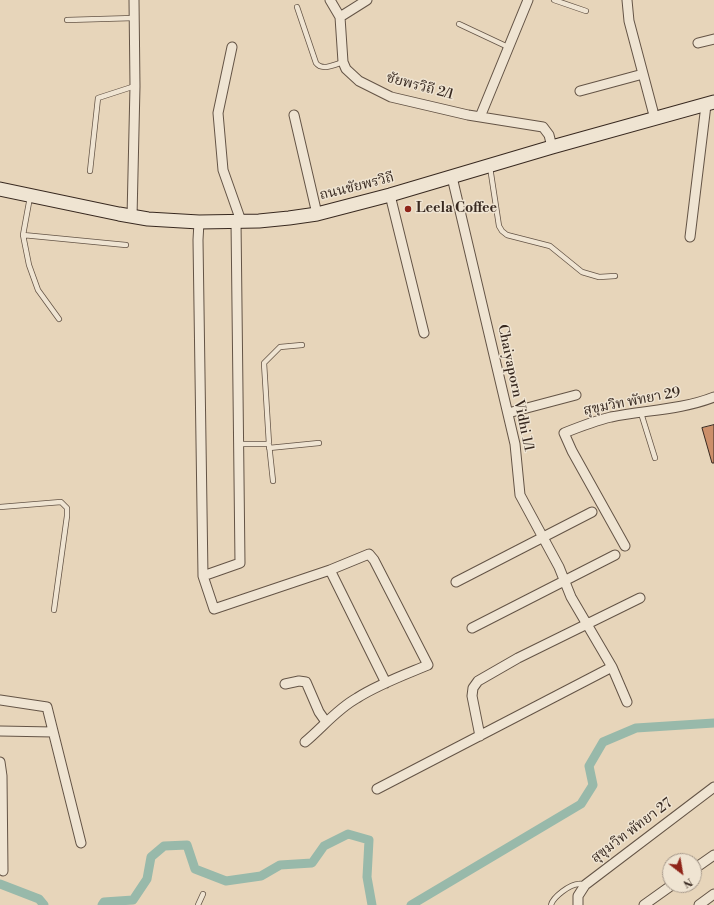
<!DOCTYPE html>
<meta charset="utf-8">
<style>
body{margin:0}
#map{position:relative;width:714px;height:905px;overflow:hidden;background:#e7d5ba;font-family:"Libre Bodoni",serif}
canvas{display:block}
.north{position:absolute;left:662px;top:853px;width:40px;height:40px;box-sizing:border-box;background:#efe4d2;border:1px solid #a6998b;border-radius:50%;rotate:149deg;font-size:11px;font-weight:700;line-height:16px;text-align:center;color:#382920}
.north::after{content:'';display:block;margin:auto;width:14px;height:18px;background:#8f2418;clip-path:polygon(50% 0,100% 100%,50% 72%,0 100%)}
</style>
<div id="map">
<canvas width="714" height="905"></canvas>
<div class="north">N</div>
</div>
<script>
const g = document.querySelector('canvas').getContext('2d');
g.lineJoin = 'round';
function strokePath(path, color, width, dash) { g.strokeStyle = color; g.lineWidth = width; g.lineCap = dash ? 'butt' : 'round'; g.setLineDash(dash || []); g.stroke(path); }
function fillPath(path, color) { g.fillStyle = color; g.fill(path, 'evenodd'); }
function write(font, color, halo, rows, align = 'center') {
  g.font = font + ' "Libre Bodoni","Noto Serif Thai",serif'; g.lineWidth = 3; g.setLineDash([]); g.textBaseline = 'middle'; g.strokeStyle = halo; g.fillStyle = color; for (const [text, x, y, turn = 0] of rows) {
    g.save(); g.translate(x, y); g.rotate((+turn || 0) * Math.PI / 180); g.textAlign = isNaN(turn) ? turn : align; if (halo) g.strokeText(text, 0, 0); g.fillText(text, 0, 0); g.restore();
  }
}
const canal = new Path2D(`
 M0,884L39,899L44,905
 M102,905L104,902L133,900L147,879L151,857L164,846L187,845L195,869L226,881L261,876L280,865L312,863L324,846L348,834L369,840L367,877L372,905
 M411,905L581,804L593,785L589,766L603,742L636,728L714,723`);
const building = new Path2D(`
 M714,425V463H712L702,428Z`);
const service = new Path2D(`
 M554,0L586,11
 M297,7L316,63C322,71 334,65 343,62
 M67,20L134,18
 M459,24L508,47
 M490,167L499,226L502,231L507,235L550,246L582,272L599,277L615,276
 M90,171L98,98L135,86
 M30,197L23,235L29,265L38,290L59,319
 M23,235L126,245
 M641,413L655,458
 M239,444H269
 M269,448L319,443
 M273,481L269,444L264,363L280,347L302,345
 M0,507L61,502L67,508V516L54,610
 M198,905L203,894
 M551,905C553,897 570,884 579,884C581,883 583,885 585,885`);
const minor = new Path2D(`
 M330,0L340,17L343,62L346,69L359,81L391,97L468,115L543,127L549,135L552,147
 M627,0L629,21L655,119
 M340,17L367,0
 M698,43L714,39
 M232,47L218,113L223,170L241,221
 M580,91L643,74
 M294,115L317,214
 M480,117L528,0
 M452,177L515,444L520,495L559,567L571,597L612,667L627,702
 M390,195L424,333
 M132,217L135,86L134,0
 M199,222L198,240L203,576L214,609L330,570L369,554L374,560L428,665C404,675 379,684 357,698C337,709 322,728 305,742
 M690,237L706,105
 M508,413L576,395
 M625,546L572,451L564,433C579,427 594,421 611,417C645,410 681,410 714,397
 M330,570L386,683
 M203,576L240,563L236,221
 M456,582L592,512
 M472,628L615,555
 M285,684L299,681L306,682L319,712L326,722
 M0,700L47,707L81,843
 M0,731L53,732
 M480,736L472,696L473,688L478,681L518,658L640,598
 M0,762L2,776L3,871
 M377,789L612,667
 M694,869L714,855
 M578,905V896L585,885L714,787
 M644,905L672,885
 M699,905L714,894`);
const secondary = new Path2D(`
 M0,189L119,214L148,219L199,222L259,221L289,218L317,214L390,195L552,147L714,102`);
const markers = [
 [408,209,4,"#8f2418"]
];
const streetNames = [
 ["ชัยพรวิถี 2/1",420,87,15],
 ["ถนนชัยพรวิถี",357,187,-14],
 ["Chaiyaporn Vidhi 1/1",515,388,78],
 ["สุขุมวิท พัทยา 29",632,402,-11],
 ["สุขุมวิท พัทยา 27",632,831,-37]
];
const poiNames = [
 ["Leela Coffee",416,209]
];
strokePath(canal, '#98b9aa', 9);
fillPath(building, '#cc8f6a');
strokePath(building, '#382920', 1);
strokePath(service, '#645446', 6);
strokePath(minor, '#645446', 11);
strokePath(secondary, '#382920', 15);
strokePath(service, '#efe4d2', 4.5);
strokePath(minor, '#efe4d2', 9);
strokePath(secondary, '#efe4d2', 13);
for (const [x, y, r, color] of markers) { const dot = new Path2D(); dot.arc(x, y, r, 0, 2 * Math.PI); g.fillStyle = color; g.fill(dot); strokePath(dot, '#efe4d2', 1.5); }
write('14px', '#382920', '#efe4d2', streetNames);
write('bold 14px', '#382920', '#efe4d2', poiNames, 'left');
</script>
